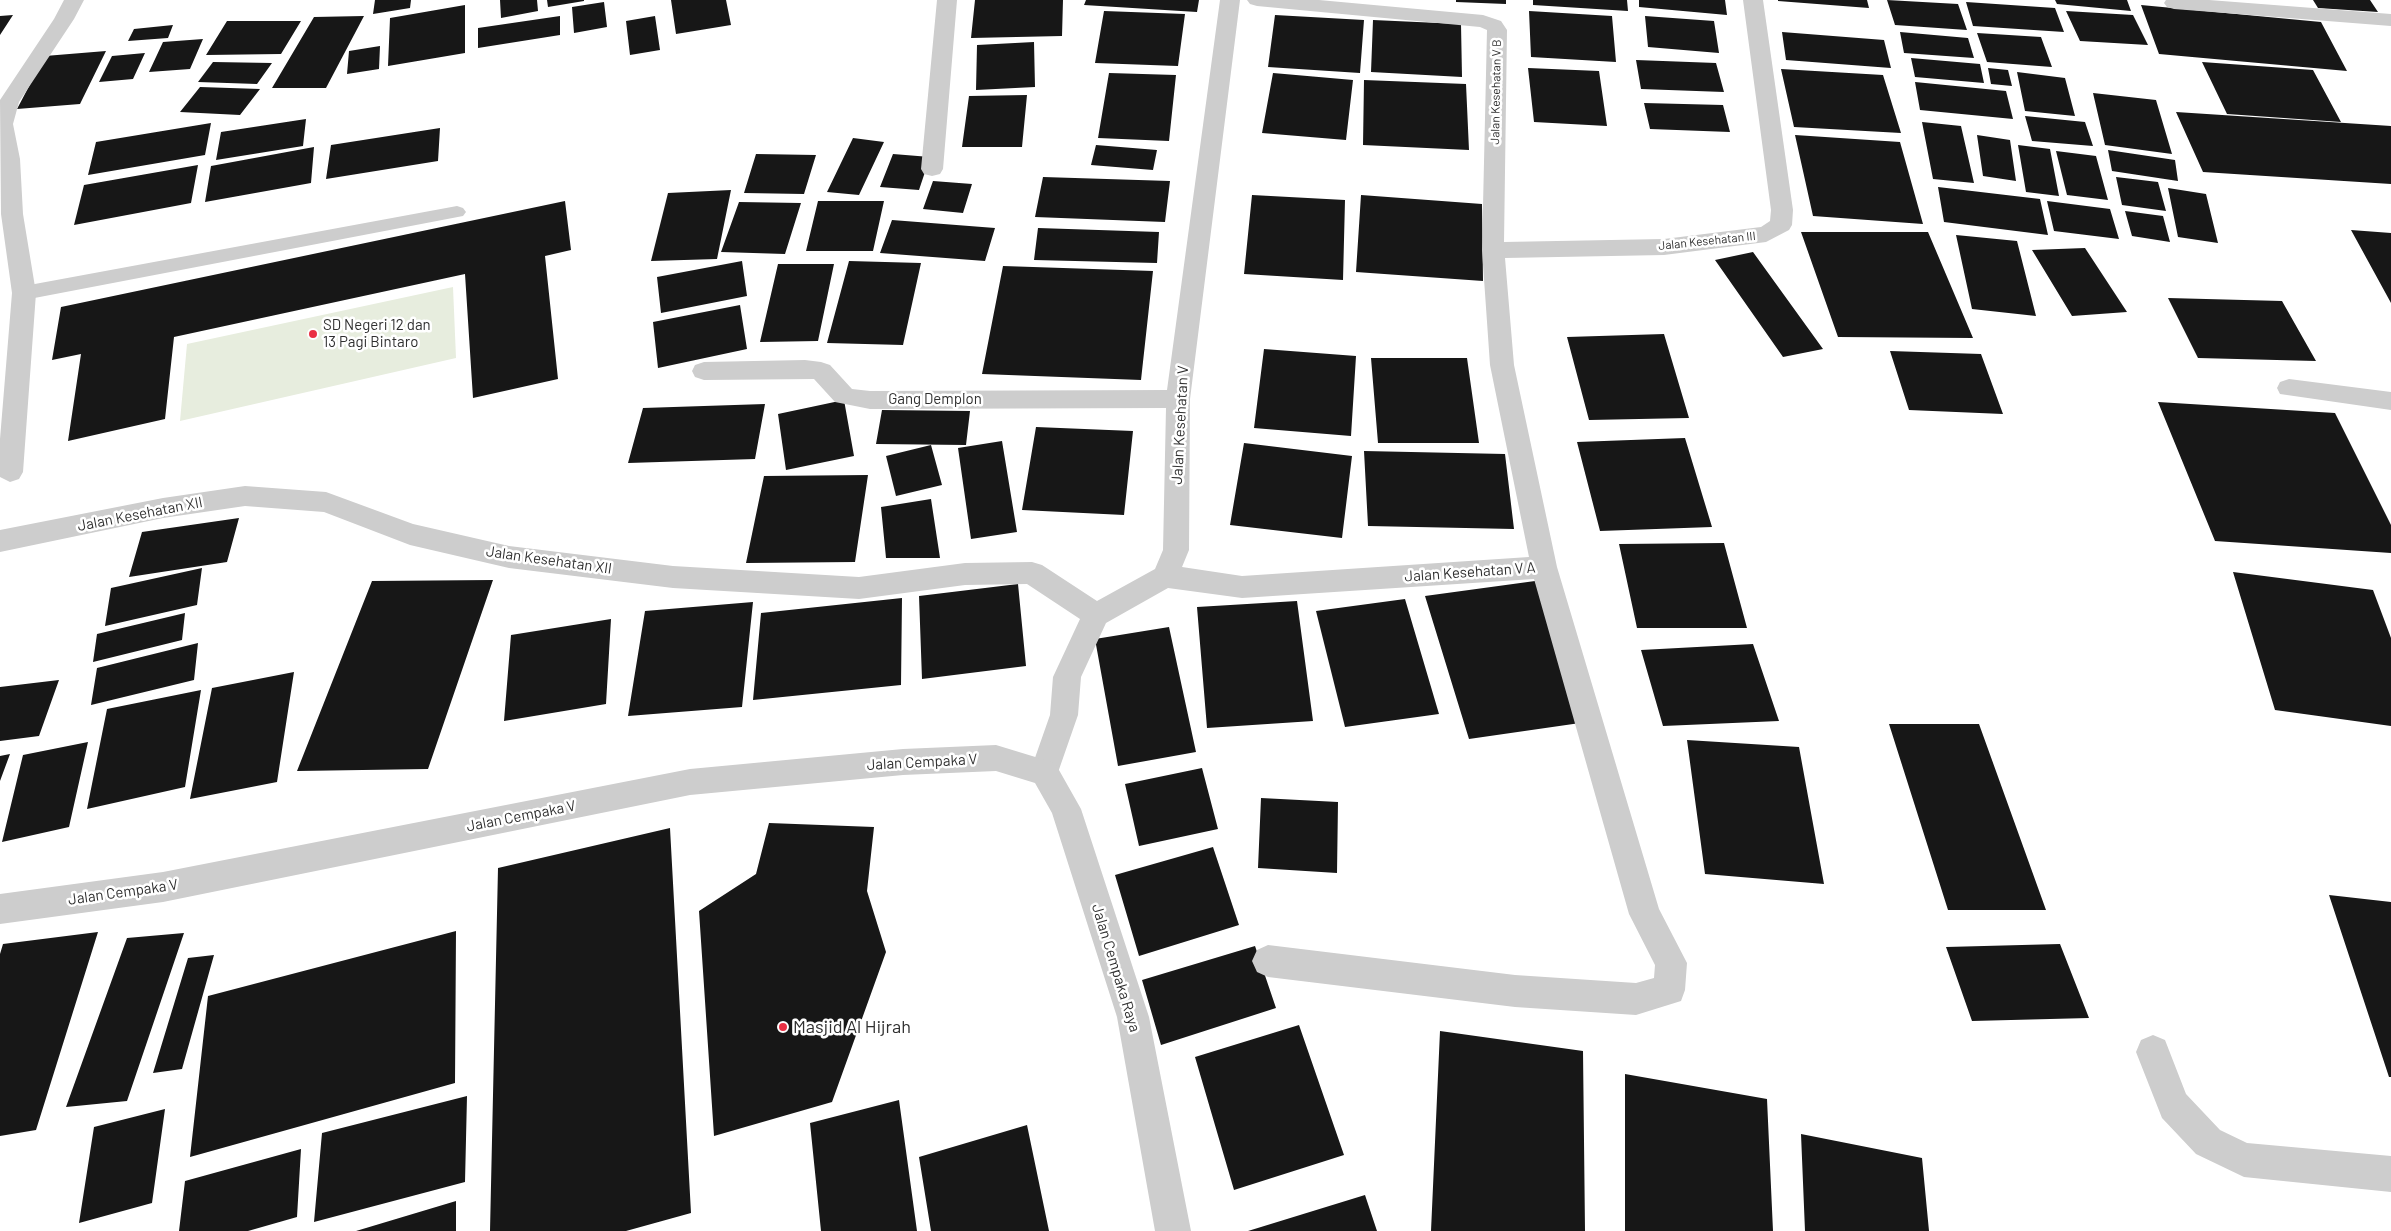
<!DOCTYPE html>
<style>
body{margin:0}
canvas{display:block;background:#fff}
</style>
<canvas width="2391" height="1231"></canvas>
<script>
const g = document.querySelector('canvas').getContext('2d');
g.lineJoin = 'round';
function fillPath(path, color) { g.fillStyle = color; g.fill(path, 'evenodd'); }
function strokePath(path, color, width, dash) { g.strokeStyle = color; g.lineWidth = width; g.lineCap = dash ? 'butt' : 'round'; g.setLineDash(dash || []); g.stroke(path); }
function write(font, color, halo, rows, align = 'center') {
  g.font = font + ' Barlow,sans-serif'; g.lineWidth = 5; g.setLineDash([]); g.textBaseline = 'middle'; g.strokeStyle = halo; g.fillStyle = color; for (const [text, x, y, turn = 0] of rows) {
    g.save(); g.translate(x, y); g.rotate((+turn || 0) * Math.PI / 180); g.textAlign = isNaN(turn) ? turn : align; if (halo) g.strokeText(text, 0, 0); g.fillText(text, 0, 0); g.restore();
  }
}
const green = new Path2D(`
 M453,287L456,358L180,421L187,344Z`);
const building = new Path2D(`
 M375,0H411L410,8L373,14Z
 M500,0H537L538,11L501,18Z
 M547,0H584V1L548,7Z
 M671,0H726L731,25L676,34Z
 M975,0H1063L1062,36L971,38Z
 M1086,0H1199L1197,12L1084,5Z
 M1456,0H1506V4L1456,2Z
 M1533,0H1627L1628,11L1533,5Z
 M1639,0H1725L1727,15L1639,7Z
 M1778,0H1867L1869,8L1778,1Z
 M1887,0L1958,4L1967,30L1895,25Z
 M2055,0H2127L2131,11L2057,4Z
 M2313,0H2370L2378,12L2318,8Z
 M604,2L607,27L574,33L572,7Z
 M1966,2L2055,8L2064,32L1973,26Z
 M465,5V53L388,66L390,18Z
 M2141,5L2321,22L2347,71L2159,54Z
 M1104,11L1185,14L1178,66L1095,63Z
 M1529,11L1612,16L1616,62L1531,57Z
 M2066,11L2133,15L2148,45L2080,41Z
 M13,15L0,35V16Z
 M1275,15L1364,20L1360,73L1268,67Z
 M364,16L326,88H272L314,17Z
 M560,16V35L478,48V28Z
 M655,16L660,50L630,55L626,21Z
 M1645,16L1714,21L1719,53L1648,47Z
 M1373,20L1461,24L1462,77L1371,72Z
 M227,21H301L281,54L206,55Z
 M173,25L168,38L128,41L134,29Z
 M1782,32L1884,40L1891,68L1786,60Z
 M1900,32L1968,38L1974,58L1904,53Z
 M1977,33L2041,37L2052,67L1987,62Z
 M203,39L190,69L149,72L163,42Z
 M1034,42L1035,87L976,90L977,45Z
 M380,46L379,69L347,74L349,51Z
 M106,51L80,104L17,109L45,56Z
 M145,53L133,79L99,82L112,56Z
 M1911,58L1980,64L1984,83L1915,77Z
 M1636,60L1716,63L1724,92L1641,89Z
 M213,62L272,63L257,84L198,82Z
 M2202,62L2313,70L2341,122L2227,114Z
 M1528,68L1599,71L1607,126L1534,122Z
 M1988,68L2008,70L2012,86L1991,84Z
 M1781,69L1883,75L1901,133L1794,127Z
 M2017,72L2065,78L2075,116L2025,111Z
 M1109,73L1176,75L1169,141L1098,138Z
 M1273,73L1353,80L1346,140L1262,133Z
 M1364,80L1466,84L1469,150L1363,145Z
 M1915,82L2006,91L2013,119L1920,110Z
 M200,87L260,89L240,115L180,112Z
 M2093,93L2156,100L2172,154L2105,145Z
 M1027,95L1022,147H962L969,96Z
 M1644,103L1723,105L1730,132L1650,129Z
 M2176,112L2391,126V184L2203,172Z
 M2025,116L2085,122L2093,146L2032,141Z
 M306,119L303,146L216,160L221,132Z
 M1922,122L1961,126L1974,183L1933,179Z
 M211,123L205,155L88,175L96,142Z
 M440,128L438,161L326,179L331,145Z
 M1795,135L1900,142L1923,224L1813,216Z
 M1977,135L2010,140L2016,181L1983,176Z
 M853,138L884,142L859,195L827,192Z
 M1096,145L1157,150L1153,170L1091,165Z
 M2018,145L2050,149L2059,196L2026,192Z
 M314,147L311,183L205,202L211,166Z
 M2108,150L2175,160L2178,181L2112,171Z
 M2056,151L2096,156L2108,200L2067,195Z
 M756,154L816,155L804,194L744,193Z
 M893,154L930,157L919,190L880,187Z
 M198,165L191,203L74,225L84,185Z
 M1043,177L1170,181L1165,222L1035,217Z
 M2116,177L2158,182L2166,211L2122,205Z
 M933,181L972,184L963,213L923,209Z
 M1938,187L2040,199L2048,235L1944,222Z
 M2168,188L2206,194L2218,243L2178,237Z
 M731,190L717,259L651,261L668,193Z
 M1252,195L1345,200L1343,280L1244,274Z
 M1361,195L1482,204L1483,281L1356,272Z
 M565,201L571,250L545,256L558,379L473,398L465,274L174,337L165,419L68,441L81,354L52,360L61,307Z
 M818,201H884L873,251H806Z
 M2047,201L2110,209L2119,239L2054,231Z
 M739,202L801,203L785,254L721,252Z
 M2125,211L2163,216L2170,242L2132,236Z
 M892,220L995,228L985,261L880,253Z
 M1038,228L1159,232L1157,263L1034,260Z
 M2351,230L2391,233V303Z
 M1801,232H1928L1973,338L1838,337Z
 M1956,235L2017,241L2036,316L1972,309Z
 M2085,248L2127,312L2072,316L2032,250Z
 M1753,252L1823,349L1783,357L1715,260Z
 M742,261L747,296L661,313L657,277Z
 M849,261L921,263L903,345L827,343Z
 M778,264H834L818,341L760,342Z
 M1003,266L1153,271L1141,380L982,374Z
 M2168,298L2282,301L2316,361L2198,358Z
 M740,305L747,349L658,368L653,322Z
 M1664,334L1689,418L1589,420L1567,337Z
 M1264,349L1356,356L1351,436L1254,428Z
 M1890,351L1981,354L2003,414L1909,410Z
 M1371,358H1467L1479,443H1378Z
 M844,400L854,456L786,470L778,414Z
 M2158,402L2335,413L2391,525V553L2215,541Z
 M765,404L755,459L628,463L643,408Z
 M882,410L970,411L966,445L876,444Z
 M1036,427L1133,431L1124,515L1022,510Z
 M1685,438L1712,527L1600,531L1577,442Z
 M1002,441L1017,532L971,539L958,448Z
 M1244,443L1352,456L1342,538L1230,525Z
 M931,445L942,485L896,496L886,456Z
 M1364,451L1505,454L1514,529L1368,526Z
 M868,475L855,562L746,563L764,476Z
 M931,499L940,558H886L881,507Z
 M239,518L227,562L129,577L142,532Z
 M1724,543L1747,628H1637L1619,544Z
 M202,568L197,605L105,626L111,588Z
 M2233,572L2373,590L2391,638V726L2275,710Z
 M493,580L428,769L297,771L372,581Z
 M1535,581L1587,722L1469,739L1425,596Z
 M1018,584L1026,666L922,679L919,596Z
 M902,598L901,685L753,700L761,613Z
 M1405,599L1439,714L1345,727L1316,611Z
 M1297,601L1313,721L1207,728L1197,607Z
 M753,602L742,707L628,716L645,611Z
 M185,613L182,640L93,662L97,634Z
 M611,619L606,704L504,721L511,635Z
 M1169,627L1196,752L1118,766L1095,639Z
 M198,643L194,680L91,705L97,668Z
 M1753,644L1779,721L1663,726L1641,650Z
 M294,672L277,782L190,799L212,688Z
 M59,680L39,736L0,741V687Z
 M201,690L185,787L87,809L107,709Z
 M1889,724H1979L2046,910H1948Z
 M1687,740L1799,747L1824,884L1705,874Z
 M88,742L69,827L2,842L23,755Z
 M10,754L0,781V756Z
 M1202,768L1218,829L1139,846L1125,784Z
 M1261,798L1338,802L1337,873L1258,868Z
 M769,823L874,827L867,891L886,952L832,1102L714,1136L699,911L756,874Z
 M670,828L691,1213L626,1231H490L498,868Z
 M1213,847L1239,925L1139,956L1115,875Z
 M2329,895L2391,902V1077H2389Z
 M456,931L455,1083L190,1157L208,996Z
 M98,932L36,1130L0,1136V954L3,944Z
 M184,933L127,1101L66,1107L127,938Z
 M2060,944L2089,1018L1972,1021L1946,947Z
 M1255,946L1276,1008L1161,1045L1142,980Z
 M214,955L182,1069L153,1073L188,958Z
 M1299,1025L1344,1155L1234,1190L1195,1057Z
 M1440,1031L1583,1051L1585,1231H1431Z
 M1625,1074L1767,1099L1773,1231H1625Z
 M467,1096L465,1182L314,1222L322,1133Z
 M899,1100L917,1231H821L810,1123Z
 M165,1109L152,1203L79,1223L94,1127Z
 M1027,1125L1049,1231H931L919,1157Z
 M1801,1134L1922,1158L1929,1231H1805Z
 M301,1149L297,1217L248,1231H179L185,1181Z
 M1365,1195L1377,1231H1248Z
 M456,1201V1231H356Z`);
const service = new Path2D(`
 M457,206L463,208L466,212L463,216L24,300L17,298L15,293L17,288L24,286Z`);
const minor = new Path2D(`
 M64,0H84L74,19L19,102L13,124L20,159L23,214L36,293L23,472L19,479L10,482L0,477V439L12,293L1,214L0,100L54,19Z
 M937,0H957L943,169L940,174L932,176L924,174L921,169Z
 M1220,0H1240L1190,399L1189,550L1182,567L1242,576L1529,557L1490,365L1482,250L1487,30L1480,27L1257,6L1250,4L1247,0H1319L1483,15L1501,21L1507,30L1504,242L1664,239L1761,227L1770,221L1771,210L1743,0H1763L1793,210L1792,225L1789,230L1766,242L1664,255L1505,258L1514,365L1557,567L1659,909L1687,963L1685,990L1681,1001L1636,1015L1515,1007L1268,977L1257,972L1252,961L1257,950L1268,945L1515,975L1636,983L1654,978L1655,965L1629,914L1534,579L1242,598L1168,588L1106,623L1081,677L1078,715L1055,781L1045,785L1035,781L1030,772L1050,715L1053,677L1080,619L1027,584L965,585L859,599L673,588L509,568L410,545L324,512L245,506L163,518L0,552V530L163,498L245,486L326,492L413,524L509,546L673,566L859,577L965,563L1032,562L1042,565L1097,601L1155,569L1163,550L1166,408L870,409L835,402L814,379L704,380L695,377L692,371L695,365L704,362L805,360L821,362L830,365L852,389L870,391L1167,390Z
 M2166,0H2209L2391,14V26L2174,9L2167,7L2164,3Z
 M2289,379L2391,392V410L2280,394L2277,388L2280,382Z
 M2153,1035L2165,1040L2186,1094L2220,1130L2247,1143L2391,1156V1192L2244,1177L2196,1154L2162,1118L2136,1052L2141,1040Z`);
const tertiary = new Path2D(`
 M996,745L1055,763L1081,809L1149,1017L1191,1231H1155L1117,1017L1052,813L1035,783L996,771L903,775L690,795L163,902L0,924V894L163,872L690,769L903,749Z`);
const markers = [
 [313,334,5,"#ea2f43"],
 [783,1027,5,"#ea2f43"]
];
const farStreetnames = [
 ["Jalan Kesehatan V B",1496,92,-89],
 ["Jalan Kesehatan III",1707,241,-6]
];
const poiNames = [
 ["SD Negeri 12 dan",323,325],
 ["13 Pagi Bintaro",323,342]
];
const streetNames = [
 ["Gang Demplon",935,399],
 ["Jalan Kesehatan V",1180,425,-87],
 ["Jalan Kesehatan XII",140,514,-11],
 ["Jalan Kesehatan XII",549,560,8],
 ["Jalan Kesehatan V A",1470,572,-4],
 ["Jalan Cempaka V",922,762,-3],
 ["Jalan Cempaka V",521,816,-11],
 ["Jalan Cempaka V",123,892,-8],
 ["Jalan Cempaka Raya",1116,968,73]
];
const nearPoinames = [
 ["Masjid Al Hijrah",793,1027]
];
fillPath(green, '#e7edde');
fillPath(building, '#171717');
fillPath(service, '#cdcdcd');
fillPath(minor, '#cdcdcd');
fillPath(tertiary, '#cdcdcd');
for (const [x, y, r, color] of markers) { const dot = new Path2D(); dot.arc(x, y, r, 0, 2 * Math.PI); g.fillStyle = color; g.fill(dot); strokePath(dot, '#fff', 2); }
write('12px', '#303030', '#fff', farStreetnames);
write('15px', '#303030', '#fff', poiNames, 'left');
write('15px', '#303030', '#fff', streetNames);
write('18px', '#303030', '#fff', nearPoinames, 'left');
</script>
